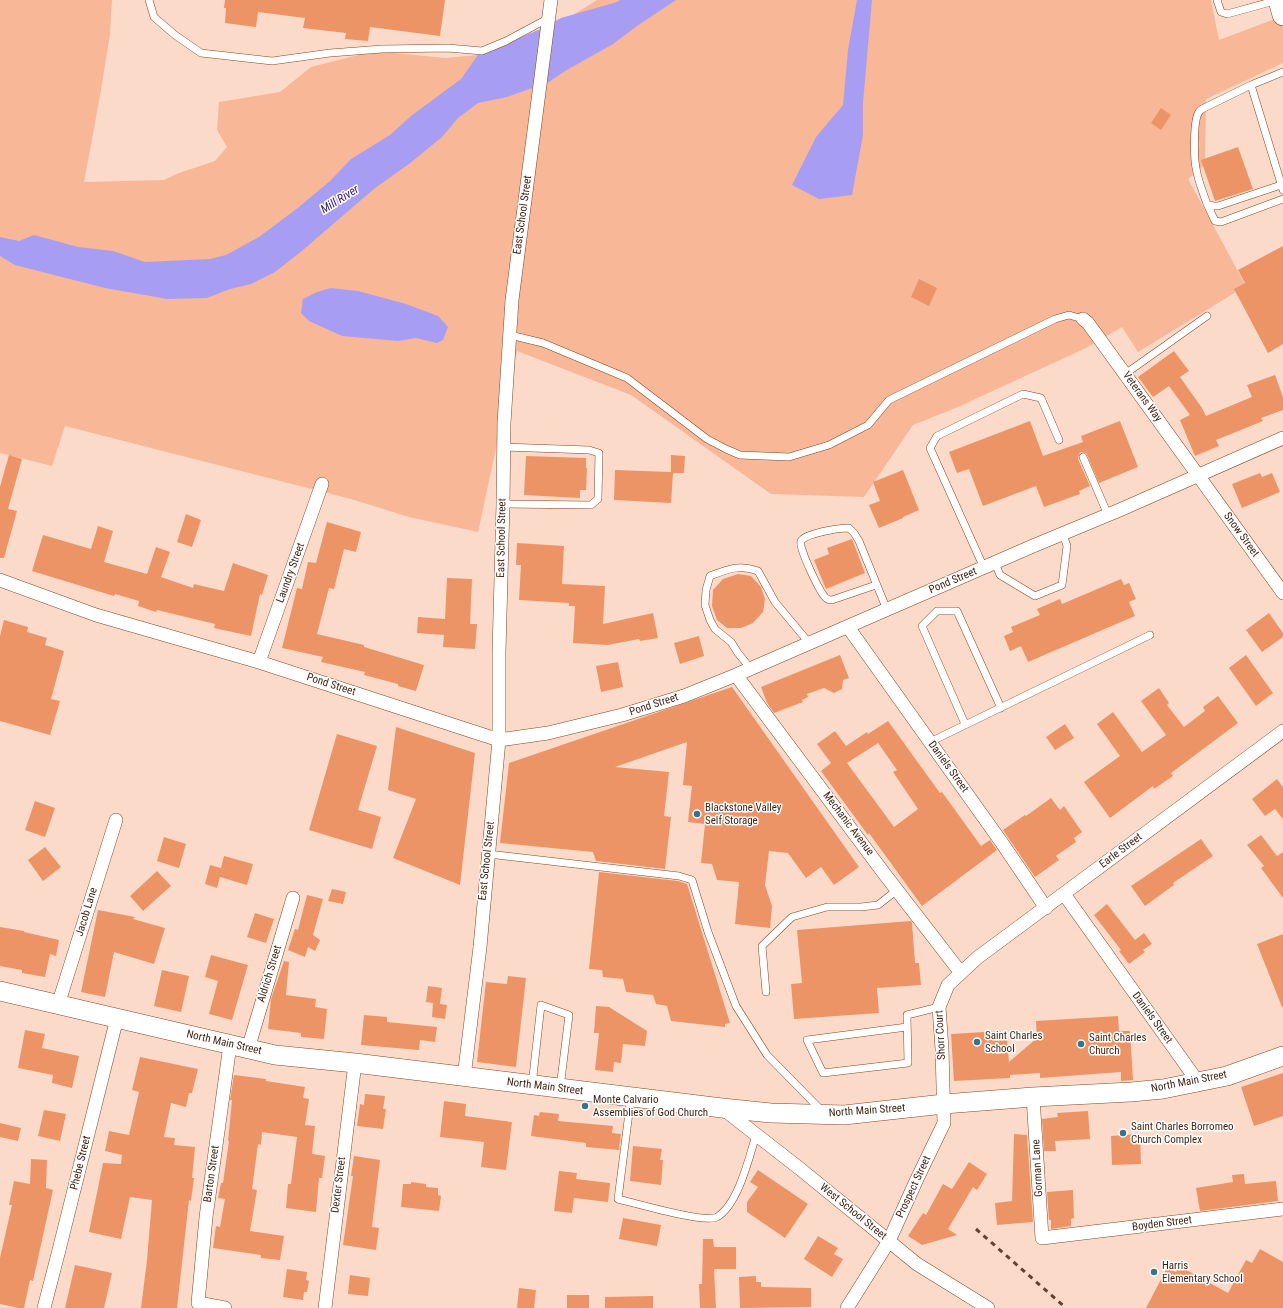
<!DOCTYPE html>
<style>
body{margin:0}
canvas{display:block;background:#fbdaca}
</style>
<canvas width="1283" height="1308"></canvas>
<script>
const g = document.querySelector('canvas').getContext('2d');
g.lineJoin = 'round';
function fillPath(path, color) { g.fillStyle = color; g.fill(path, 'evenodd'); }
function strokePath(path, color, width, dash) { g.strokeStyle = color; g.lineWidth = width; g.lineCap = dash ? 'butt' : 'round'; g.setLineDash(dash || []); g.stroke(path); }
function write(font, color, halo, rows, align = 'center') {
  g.font = font + ' "Roboto Condensed",sans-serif'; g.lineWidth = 3; g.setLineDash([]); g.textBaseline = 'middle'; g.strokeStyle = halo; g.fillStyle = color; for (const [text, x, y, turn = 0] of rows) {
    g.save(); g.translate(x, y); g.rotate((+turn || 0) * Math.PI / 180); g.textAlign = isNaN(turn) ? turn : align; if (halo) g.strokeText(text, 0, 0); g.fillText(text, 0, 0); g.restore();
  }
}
const green = new Path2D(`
 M0,0H112L110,34L100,96L84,182L164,180L179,173L215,161L227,147L217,130L219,102L280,92L311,67L374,51L446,58L478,55L523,27L515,94L548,82L557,25L597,0H1211L1219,40L1283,16V63L1206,99L1205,165L1188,179L1246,286L1138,352L1122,327L1086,348L958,407L913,425L864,497L771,494L631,395L517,351L478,532L409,517L351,499L65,426L52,466L0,453Z`);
const water = new Path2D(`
 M620,0H676L637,26L613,44L565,71L549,82L507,97L478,103L458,118L442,137L409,164L375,188L303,250L275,272L251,284L230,289L207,298L167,299L105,288L15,265L0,256V237L19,241L34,235L78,247L113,251L145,262L210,259L226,255L259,237L299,207L330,181L351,159L390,135L411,116L461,79L478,55L543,28L561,18L617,2Z
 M857,0H872L863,103V135L852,195L819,199L792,185L816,137L843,105L848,50Z
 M331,288L358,291L406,304L438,316L448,327L443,340L437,343L416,338L398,341L342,336L309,321L301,313L303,299L317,292Z`);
const building = new Path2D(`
 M225,0H445L440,36L370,27L368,41L345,39L346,33L303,28L305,18L258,12L256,27L225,23L226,8H224Z
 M1161,108L1171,115L1161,130L1151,123Z
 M1238,147L1253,189L1215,201L1201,160Z
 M1283,246V344L1268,353L1234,289L1245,283L1238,270Z
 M919,279L937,288L929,306L911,297Z
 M1174,351L1189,371L1180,377L1202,408L1206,416L1252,397L1247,385L1275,375L1283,397V410L1261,418L1263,421L1216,440L1219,446L1195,456L1180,420L1190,415L1169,386L1153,397L1138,377Z
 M1030,421L1043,456L1083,442L1081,436L1120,421L1138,467L1099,483L1087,455L1086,453L1081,452L1079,454L1078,459L1090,486L1079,491L1080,494L1044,507L1036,486L983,506L969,469L957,473L949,452Z
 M9,455L22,459L8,509L17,511L4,558H0V487Z
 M671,455L685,456L684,473H673L671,503L614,500L615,470L671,472Z
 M526,456L586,458V468H587L586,490H580V498L524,495Z
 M903,470L919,510L903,517V518L879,528L869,505L880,501L873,482Z
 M1260,473L1262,477L1272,473L1280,492L1242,508L1232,484Z
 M186,514L201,520L192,547L177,542Z
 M327,522L361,532L356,552L344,549L334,589L329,588L317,634L364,645V647L424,665L416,691L398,686V684L364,675L365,672L321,662L323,657L282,648L297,588L302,589L308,562L316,563Z
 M98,526L113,531L104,562L147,574L156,547L170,552L161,577L193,588L194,584L224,591L233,563L268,575L262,595L260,594L251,636L214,628L215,624L157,610L156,612L138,606L139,601L115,594L114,596L32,571L43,535L91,549Z
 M852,539L865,573L826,589L814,560L829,554L827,548Z
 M517,543L564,546L562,584L605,586L603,624L653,613L658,638L640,641L639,639L608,645L573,643L575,606H569V603L519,600L521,565H516Z
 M738,574L751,576L761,587L765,599L763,612L753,623L741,628H727L717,620L712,606L713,590L723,579Z
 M447,578L472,579L470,624H477L475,649L443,647L444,635L417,633L418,617L445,619Z
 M1121,579L1124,585L1129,583L1136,599L1129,602L1135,616L1028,662L1021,646L1010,651L1004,636L1013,632L1011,627L1040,615L1037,609L1060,599L1062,604Z
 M1269,613L1283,633V637L1262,652L1246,630Z
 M4,620L28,627L27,632L47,638L45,645L64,651L51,699L60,701L50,735L0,721V636Z
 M699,636L704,656L680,664L674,643Z
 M840,655L849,678L843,680L842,689L834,693L824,688L807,694L808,697L802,700L803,702L774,713L767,703L761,687Z
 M1246,655L1273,693L1256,706L1229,668Z
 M618,662L623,687L601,692L596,666Z
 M732,687L859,867L834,885L821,867L806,878L788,853L769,851L765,885L772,906L770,928L735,924L739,882L717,880L712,864L701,863L705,824L688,822L692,786L683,785L687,742L615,767L669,772L664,816L671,817L665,869L596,861L593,852L500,843L509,763Z
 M1159,688L1169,703L1167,705L1184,727L1205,711L1203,707L1218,696L1238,723L1171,773L1173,776L1154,789L1153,786L1110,818L1084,782L1120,756L1097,724L1113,712L1142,752L1166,735L1141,701Z
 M888,721L940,793L942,792L981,846L990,840L997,850L922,906L869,833L868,835L821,771L831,763L817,744L835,731L846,746L867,732L868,734ZM878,743L897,770L893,772L918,809L894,827L847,763Z
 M1065,724L1074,738L1055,750L1046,737Z
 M396,727L475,753L460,885L393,858L416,799L388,790Z
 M337,734L377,746L358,810L381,817L372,849L309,830Z
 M1277,779L1283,787V819L1275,809L1265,816L1252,799Z
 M1051,798L1060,810L1064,806L1082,832L1074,838L1076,842L1056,856L1059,860L1035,877L1003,830L1025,815L1026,816Z
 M35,801L55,808L45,837L25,830Z
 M1261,835L1277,856L1283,852V898L1261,868L1264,866L1247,845Z
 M164,837L186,844L179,868L157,861Z
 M1201,839L1213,856L1173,883L1174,885L1145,906L1131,886Z
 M45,847L61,867L43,881L28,860Z
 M224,856L253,864L247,885L220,877L217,888L205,884L210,865L221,868Z
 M157,871L171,886L143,911L130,896Z
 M599,872L678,881L687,884L730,1023L725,1024V1027L671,1021L667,1006L656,1004L653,995L626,992L623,979L603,977L602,970L589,969Z
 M332,889L346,892L343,904L328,901Z
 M307,895L323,899L313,935L320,940L315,951L308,947L305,957L288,950L295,929L298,930Z
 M1107,904L1135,940L1144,933L1152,944L1143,950L1145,952L1129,964L1119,951L1121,950L1094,915Z
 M98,910L135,917L133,919L165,928L154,964L114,952L105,997L81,992Z
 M255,913L274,919L266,943L247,937Z
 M911,921L912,923L915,963H919L921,985L877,988L879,1013L794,1019L791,984L802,983L797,930Z
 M0,927L24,931V932L59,940L56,956L50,954L45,977L22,973V970L0,966Z
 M1283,934V1007H1282L1257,944Z
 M211,955L248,965L232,1020L209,1014L218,981L205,977Z
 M284,961L289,962L286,995L316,999L315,1007L327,1009L324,1039L301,1037V1033L268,1029L271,999Z
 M162,970L189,976L181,1012L154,1006Z
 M508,976L526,978L516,1067L477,1062L486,982L507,984Z
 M428,986L442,988L440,1004L426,1002Z
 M433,1003L447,1005L445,1019L432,1017Z
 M596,1006L609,1007L647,1031L645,1046L623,1044L621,1063L614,1062L613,1072L595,1070L599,1033H594Z
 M364,1015L387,1017V1022L437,1027L435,1042L420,1040L419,1050L361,1045Z
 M1118,1016L1119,1031H1130L1133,1080L1121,1081V1072L1040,1078V1073L1010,1075V1078L954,1081L951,1034L1001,1031L1002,1040L1007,1039L1009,1062L1037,1038L1036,1021Z
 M25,1030L45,1034L42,1048L79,1056L72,1088L52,1083L53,1075L18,1068Z
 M140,1057L198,1069L192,1093H189L186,1107L171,1103L164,1137L175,1138L174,1145L195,1147L192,1178H194L191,1201L189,1200L177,1308H141L147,1260L152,1200L130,1197L121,1239L89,1232L103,1163L121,1164L122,1155L105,1151L109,1131L129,1135L139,1092L132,1090Z
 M1283,1073V1116L1254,1126L1241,1087Z
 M234,1075L266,1079V1081L305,1087L303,1098L309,1099L305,1125L315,1126L312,1154L325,1156L322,1178H319L316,1212L286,1208L288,1184H291L297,1137L262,1132L261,1145L258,1144L252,1189L257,1190L250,1231L284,1236L280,1260L261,1258V1255L213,1248L216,1226L220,1227L225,1199L218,1198L221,1183H223L229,1141H228L232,1100H230Z
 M365,1094L385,1096L383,1109H386L383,1129L357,1126L360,1104L364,1105Z
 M444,1101L466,1104L465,1116L512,1122L506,1170L481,1167L484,1142L440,1137Z
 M44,1110L66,1114L60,1141L38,1136Z
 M1088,1111L1090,1139L1055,1141L1056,1151H1044L1042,1119L1058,1117L1057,1113Z
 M540,1112L559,1114L558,1121L613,1126L612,1133L621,1134L619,1150L586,1147V1143L531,1136L534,1115L539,1116Z
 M0,1123L21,1128L18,1141L0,1137Z
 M1014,1134L1027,1135L1033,1222L997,1225L995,1203L1012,1201Z
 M1140,1134L1141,1164L1112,1165L1111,1136Z
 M633,1146L662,1149L660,1160H663L661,1185L630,1181Z
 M354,1156L380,1160L372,1227L379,1228L376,1250L343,1245L353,1176H351Z
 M31,1159L47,1160L46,1188L53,1190L33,1281L30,1280L24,1308H19L0,1304V1258L12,1205H9L14,1181L30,1184Z
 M969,1162L987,1174L977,1190L973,1187L948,1229L957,1235L922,1245L908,1236L923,1213L926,1215L943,1184L952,1189Z
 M758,1170L808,1204L785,1238L747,1212V1202L758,1187L750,1182Z
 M559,1171L577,1173L576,1179L610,1183L608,1202L574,1198L572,1213L554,1211Z
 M1244,1174L1245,1184L1276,1181L1278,1201L1200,1211L1196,1188L1233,1182L1232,1175Z
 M411,1182L426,1184V1187L438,1188V1195L441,1196L439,1211L401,1207L403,1184H411Z
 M1073,1190L1074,1218L1071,1219V1226L1051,1229V1220H1049L1047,1192Z
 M623,1218L661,1225L657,1246L619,1239Z
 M818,1236L838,1248L834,1254L843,1259L832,1277L804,1259Z
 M703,1239H713L714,1247H736V1269H714L716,1308H700L699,1284H702Z
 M1260,1249L1283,1262V1308H1146L1167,1268L1176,1272L1179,1266L1228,1293L1246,1260L1252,1263Z
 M75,1265L112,1273L104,1308H65Z
 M287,1269L307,1272L306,1280L309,1281L307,1292H304L303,1300L283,1297Z
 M350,1275L370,1278L368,1296L348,1294Z
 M756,1276V1282H761V1287L811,1288V1307L740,1308L739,1277Z
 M519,1288L536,1290L534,1308H517Z
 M567,1295H589V1308H567Z
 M653,1296V1308H605V1297Z`);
const lane = new Path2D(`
 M149,0L154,17L175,35L201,53L272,61L330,53L382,49L448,48L482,51L506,41L549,18
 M1217,0L1221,12L1227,14L1278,0
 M1283,72L1251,85L1283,190
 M1251,85L1204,108C1202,109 1200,110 1199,112C1193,120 1194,158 1196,168C1198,181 1203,192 1207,204L1214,206H1218L1281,185
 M1207,204L1215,221L1221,222L1283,199
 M510,335L543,343L627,378L707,439L726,449L740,455L789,457L829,445L868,425L889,400L1055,319L1069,315L1083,319
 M1125,374L1207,316
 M1083,457L1108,515
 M503,504L591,505L598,499L599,453L589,450L503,447
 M995,563L1000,575L1035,596L1062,585L1067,546L1063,534
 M984,568L930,448L937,436L1023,394L1041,398L1059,440
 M876,585L832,600C830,600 827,599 826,598C820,593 798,547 801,541C806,533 839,528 849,528L854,533L859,541L887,610
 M751,669L738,653L731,642L715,629L710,620L705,605L706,590L710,576C728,569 740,564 758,571L775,602L810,644
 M965,724L922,626L937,611H957L1001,708
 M930,742L1150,635
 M488,854L679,876L692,880L708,932L736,1006L767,1055L822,1111
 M766,992L762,946L792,917L827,907H861L878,905L897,890
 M907,1027L807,1040L823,1073L908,1063L907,1015L939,1007
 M532,1085L541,1005L569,1015L560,1088
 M631,1097L618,1199C634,1203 706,1224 717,1217C738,1205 749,1158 756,1135`);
const street = new Path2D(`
 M1083,319L1088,323L1283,593
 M0,580L96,615L259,662L499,740L548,733L622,715L684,696L736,675L1033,546L1122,509L1283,438
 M848,627L1002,843L1046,908
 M259,662L322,484
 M736,675L886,876L961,973
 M1064,894L1198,1082
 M58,1005L116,820
 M248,1049L293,898
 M464,1077L480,947L499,740V652L503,504L504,423L512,300L551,0
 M1033,1097L1042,1238L1283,1209
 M722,1108L799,1168L917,1264L988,1308
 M44,1308L58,1254L117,1018
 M225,1308L198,1303L206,1217L230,1045
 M325,1308L355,1063
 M847,1308L889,1241L917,1179L944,1123L942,1049L939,1007L948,985L977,958L1283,731`);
const secondary = new Path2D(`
 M0,991L275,1055L355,1063L722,1108L771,1113L844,1115L944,1104L1033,1097L1131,1092L1163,1089L1227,1076L1283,1056`);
const primary = new Path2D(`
 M1279,0L1283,15`);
const rail = new Path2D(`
 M976,1229L1066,1308`);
const markers = [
 [697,814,4,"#38738b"],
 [977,1042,4,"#38738b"],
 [1081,1044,4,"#38738b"],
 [585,1106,4,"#38738b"],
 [1123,1133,4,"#38738b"],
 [1154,1272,4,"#38738b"]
];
const streetNames = [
 ["East School Street",523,215,-82],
 ["Veterans Way",1142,397,54],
 ["Snow Street",1241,535,54],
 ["East School Street",502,538,-89],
 ["Laundry Street",291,573,-70],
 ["Pond Street",953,581,-23],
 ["Pond Street",331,685,18],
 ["Pond Street",654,705,-18],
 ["Daniels Street",948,767,54],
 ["Mechanic Avenue",848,824,53],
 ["Earle Street",1121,851,-37],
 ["East School Street",487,861,-84],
 ["Jacob Lane",87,912,-73],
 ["Aldrich Street",270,974,-73],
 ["Daniels Street",1152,1018,54],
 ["Shorr Court",941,1035,-93],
 ["North Main Street",224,1043,13],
 ["North Main Street",1189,1082,-11],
 ["North Main Street",545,1087,7],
 ["North Main Street",867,1111,-4],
 ["Phebe Street",81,1163,-76],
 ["Gorman Lane",1038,1168,-93],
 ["Barton Street",212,1174,-82],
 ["Dexter Street",339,1185,-83],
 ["Prospect Street",914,1187,-65],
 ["West School Street",853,1212,39],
 ["Boyden Street",1162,1224,-7]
];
const poiNames = [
 ["Blackstone Valley",705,808],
 ["Self Storage",705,821],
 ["Saint Charles",985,1036],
 ["School",985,1049],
 ["Saint Charles",1089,1038],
 ["Church",1089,1051],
 ["Monte Calvario",593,1100],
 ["Assemblies of God Church",593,1113],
 ["Saint Charles Borromeo",1131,1127],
 ["Church Complex",1131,1140],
 ["Harris",1162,1266],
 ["Elementary School",1162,1279]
];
const waterNames = [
 ["Mill River",340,200,-32]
];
fillPath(green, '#f8b797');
fillPath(water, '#a79ef4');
fillPath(building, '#ed9467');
strokePath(lane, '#89441e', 8);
strokePath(street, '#89441e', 14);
strokePath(secondary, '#89441e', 20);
strokePath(primary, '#89441e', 22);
strokePath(lane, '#fff', 7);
strokePath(street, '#fff', 13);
strokePath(secondary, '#fff', 19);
strokePath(primary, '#fff', 21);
strokePath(rail, '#604232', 3, [5, 5]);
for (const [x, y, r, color] of markers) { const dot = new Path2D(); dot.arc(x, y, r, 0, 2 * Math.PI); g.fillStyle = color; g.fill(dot); strokePath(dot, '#fff', 1.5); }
write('11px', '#3d1f0f', '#fff', streetNames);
write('11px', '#3d1f0f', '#fff', poiNames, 'left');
write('italic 12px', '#331578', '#fff', waterNames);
</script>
